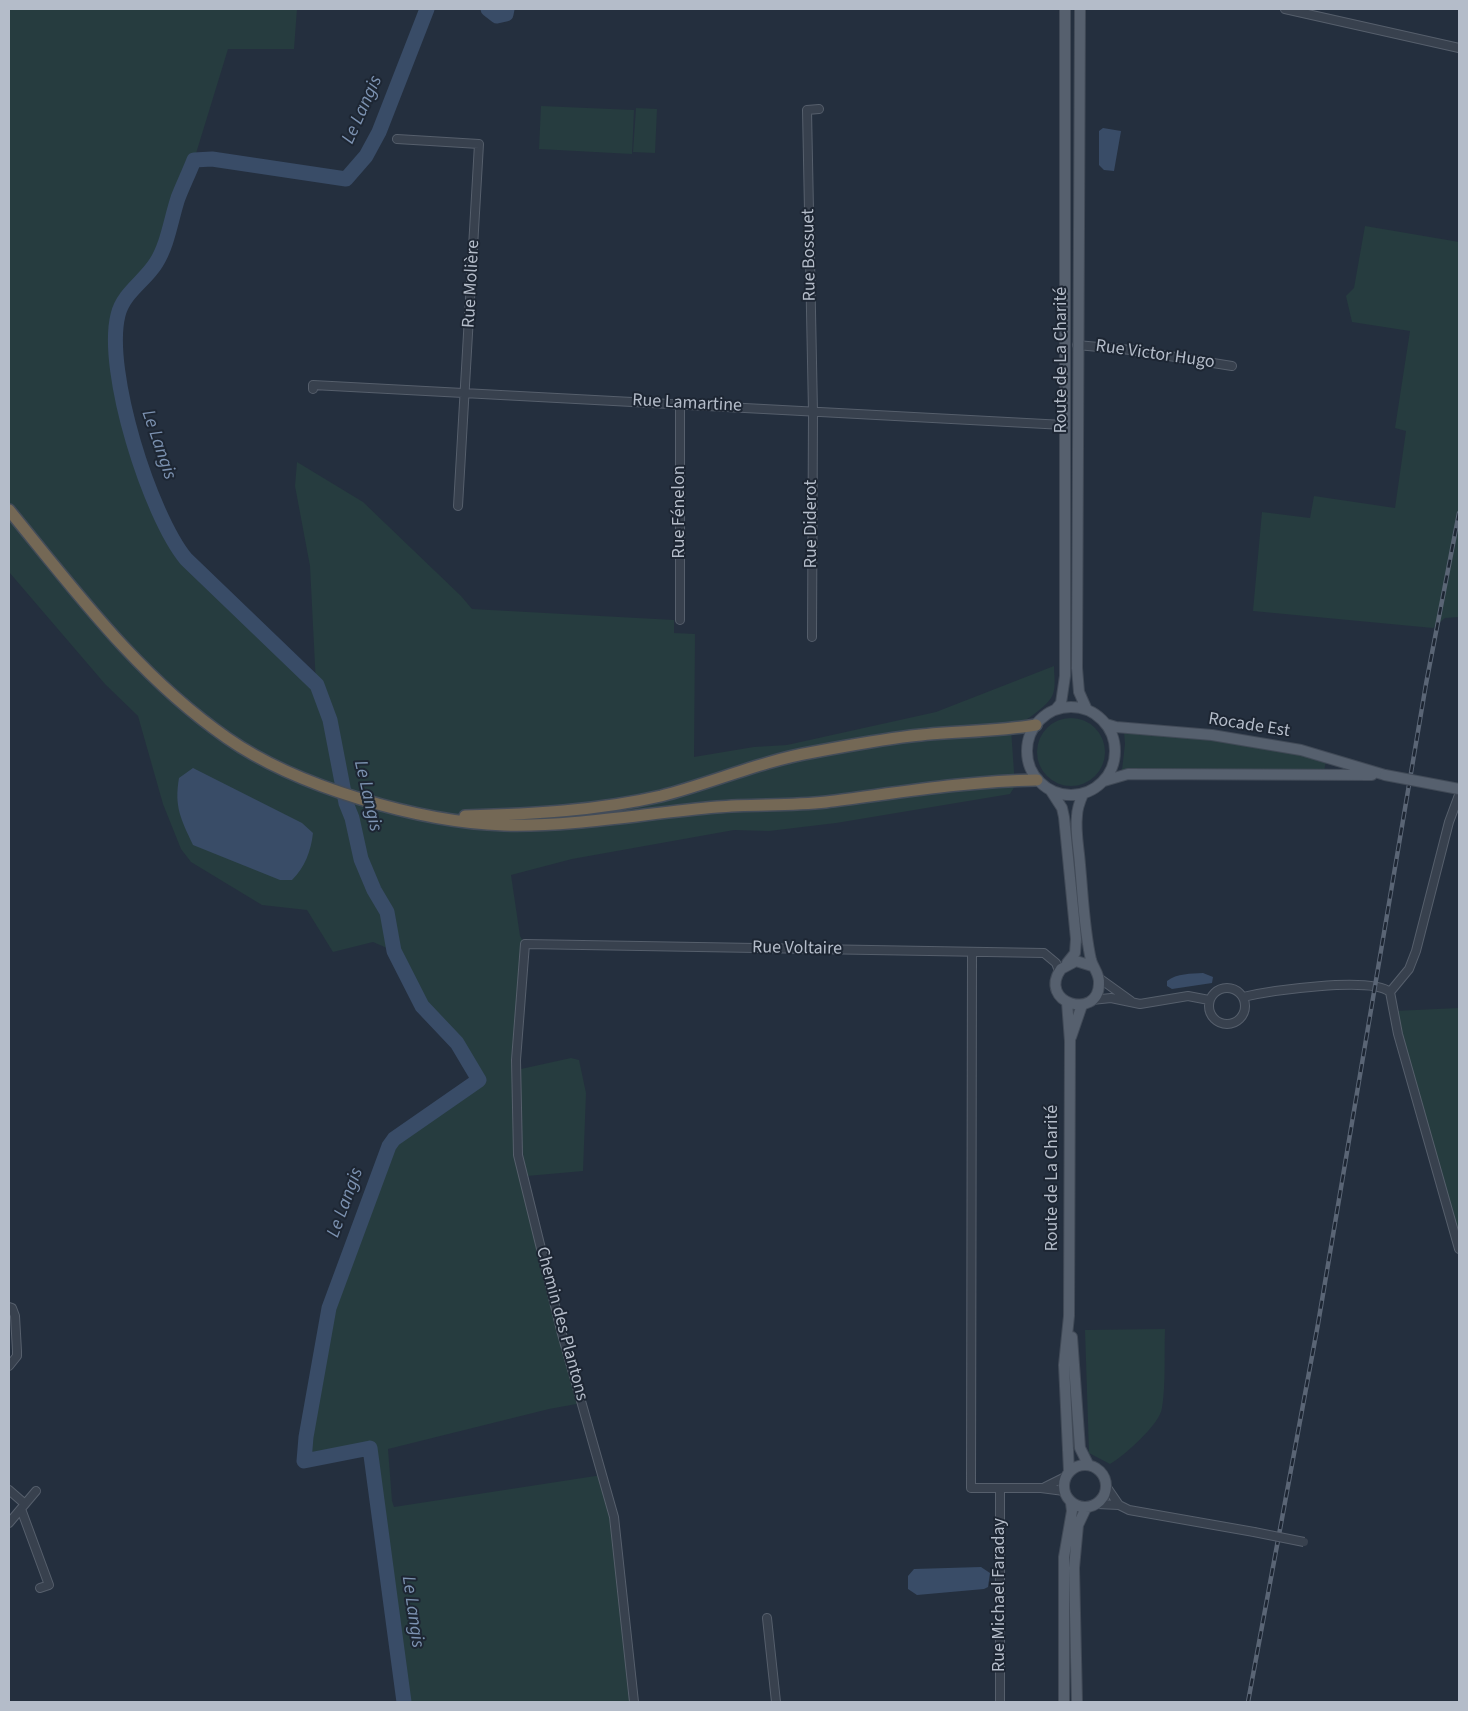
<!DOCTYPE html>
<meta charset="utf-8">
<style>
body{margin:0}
#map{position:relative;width:1468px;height:1711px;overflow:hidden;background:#242f3e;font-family:"Source Sans 3",sans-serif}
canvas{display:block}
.frame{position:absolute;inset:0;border:10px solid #b4bcc9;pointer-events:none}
</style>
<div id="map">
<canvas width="1468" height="1711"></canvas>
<div class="frame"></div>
</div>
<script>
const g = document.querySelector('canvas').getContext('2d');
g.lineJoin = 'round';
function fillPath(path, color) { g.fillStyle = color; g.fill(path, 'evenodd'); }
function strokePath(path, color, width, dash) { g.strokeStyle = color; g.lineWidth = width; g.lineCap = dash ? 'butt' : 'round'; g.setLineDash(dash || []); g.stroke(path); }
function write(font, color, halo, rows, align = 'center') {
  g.font = font + ' "Source Sans 3",sans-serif'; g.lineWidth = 4; g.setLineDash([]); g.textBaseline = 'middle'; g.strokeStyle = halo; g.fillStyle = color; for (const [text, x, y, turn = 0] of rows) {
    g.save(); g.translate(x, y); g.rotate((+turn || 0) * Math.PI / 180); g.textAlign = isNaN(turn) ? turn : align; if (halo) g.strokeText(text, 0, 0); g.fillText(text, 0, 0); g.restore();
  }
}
const green = new Path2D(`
 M9,9H297L294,49H228L194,160L178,199L169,231L156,263L135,286L118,313L115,337L117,378L140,460L164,524L174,544L186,559L316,685L310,566L295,486L297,462L363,502L461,596L472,609L674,620V633L695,634L694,757L754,747L787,745L936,712L1054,666C1054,675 1056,686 1053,694C1049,706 1022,723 1011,729L1015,786L1010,794L836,823L769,831L734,830L572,859L511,875L520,936L525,944L516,1060V1136L582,1403L549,1409L388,1449L392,1501L394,1507L602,1475L614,1517L634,1702H404L370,1448L304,1461L306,1437L329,1308L389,1146L394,1139L479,1080L457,1043L422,1006L394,951L373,942L333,952L307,910L262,905L191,862L181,849L163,804L138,716L105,684L9,572Z
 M541,106L634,110L632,154L539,149Z
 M636,108L657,109L655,153L633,152Z
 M1365,226L1459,242V617L1445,618L1433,628L1253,611L1262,512L1310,518L1314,496L1395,508L1406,431L1395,428L1410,331L1352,322L1346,296L1354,288Z
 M1037 752a34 34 0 1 1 68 0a34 34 0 1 1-68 0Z
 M1124,732C1192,736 1260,744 1326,760L1324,772L1122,770L1125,744Z
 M1459,1008V1249L1394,1011Z
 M571,1058L579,1060L586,1093L583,1171L527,1176L520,1136L521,1069Z
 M1165,1329C1164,1355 1166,1383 1162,1408C1160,1424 1124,1456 1110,1464L1089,1453L1085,1330Z`);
const water = new Path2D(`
 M1103,128L1121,131L1114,171L1104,170L1099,165V131Z
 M193,768L302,823L313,833C311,851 305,867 292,880H280L193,845C181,819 174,807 179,778Z
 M1203,973L1213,977L1212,983L1172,989L1167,986V981C1177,973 1191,974 1203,973Z
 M981,1567L990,1573L988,1587L984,1589L917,1595L908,1589V1576L914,1569Z`);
const river = new Path2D(`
 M488,9L497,16L506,14L507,9
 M404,1702L370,1448L304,1461L306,1437L329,1308L389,1146L394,1139L479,1080L457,1043L422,1006L394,951L387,912L374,890L361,859L352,818L346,803L330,720L317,685L186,559C150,515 104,371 118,315C123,293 145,281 156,263C168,244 171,219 178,198C183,185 189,173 194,160L212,159L346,179L366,156L379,132L427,9`);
const minor = new Path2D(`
 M1285,9L1459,48
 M397,139L479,144L458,506
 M1077,345L1131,350L1232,366
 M313,389V385L1064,425
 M680,403V620
 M812,637L813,412L807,110L819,109
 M972,952L971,1488H1041L1064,1491
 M1099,978L1131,1001
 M1209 1006a18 18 0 1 1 36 0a18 18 0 1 1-36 0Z
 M1390,992L1409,969L1416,951L1449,822L1459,795
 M1243,997C1269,991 1370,976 1390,992L1398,1034L1459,1249
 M1092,1000L1111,998L1140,1004L1188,996L1209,1000
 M9,1307L12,1308L15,1316L17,1351V1356L9,1366
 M1106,1486L1119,1505L1129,1510L1254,1532
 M1045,1487L1065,1477
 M1000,1488V1702
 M9,1490L25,1504L9,1523
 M25,1504L36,1491
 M1097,1504L1119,1505
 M21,1509L49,1585L40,1588
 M767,1618L776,1702
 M634,1702L614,1517L562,1334L518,1155L516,1060L525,944L1044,953L1056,963L1059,971`);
const major = new Path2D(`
 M1080,9L1077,668L1079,692L1087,710
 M1027 751a44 44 0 1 1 88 0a44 44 0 1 1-88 0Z
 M1056,709L1061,703L1065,676V9
 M1106,724L1116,727L1212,735L1301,750L1385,775
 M1104,781L1128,774L1372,775
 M1051,791L1062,808L1064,817L1076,939L1075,953L1067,963
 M1083,794C1080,801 1077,808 1077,816C1075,831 1079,849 1080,865C1083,896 1084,929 1091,960C1093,968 1100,974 1099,984C1098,1021 1037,1003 1061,969L1076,961L1092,966
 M1067,1002L1070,1041L1069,1316L1064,1365L1069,1471
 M1071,1037L1082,1005
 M1072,1337L1080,1448L1088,1464
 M1064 1486a21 21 0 1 1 42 0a21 21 0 1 1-42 0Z
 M1064,1702V1557L1072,1511L1071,1503
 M1077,1702L1074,1568L1078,1525L1086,1508`);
const highway = new Path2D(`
 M9,510C76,592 139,677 227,738C297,787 419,822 504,825C575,827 646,813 717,807C753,804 789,806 826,802C897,793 966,781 1037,780
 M465,816C531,814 596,811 661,796C712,783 761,761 814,752C846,746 878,740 911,736C952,731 994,732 1036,725`);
const rail = new Path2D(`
 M1248,1702L1318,1324L1426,684L1459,513`);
const minorBridge = new Path2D(`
 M1254,1532L1304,1542`);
const majorBridge = new Path2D(`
 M1385,775L1459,789`);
const streetNames = [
 ["Rue Bossuet",810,255,-91],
 ["Rue Molière",472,284,-87],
 ["Rue Victor Hugo",1155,355,8],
 ["Route de La Charité",1062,360,-90],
 ["Rue Lamartine",687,404,3],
 ["Rue Fénelon",680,512,-90],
 ["Rue Diderot",812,524,-90],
 ["Rocade Est",1249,726,9],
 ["Rue Voltaire",797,949,1],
 ["Route de La Charité",1053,1178,-90],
 ["Chemin des Plantons",561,1324,75],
 ["Rue Michael Faraday",1000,1595,-90]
];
const waterNames = [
 ["Le Langis",363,110,-66],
 ["Le Langis",158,445,71],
 ["Le Langis",367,796,77],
 ["Le Langis",346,1203,-70],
 ["Le Langis",412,1612,82]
];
fillPath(green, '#263c3f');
fillPath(water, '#394c67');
strokePath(river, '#394c67', 15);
strokePath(minor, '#565f6c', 10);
strokePath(major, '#414a57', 12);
strokePath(highway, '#434c59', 14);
strokePath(minor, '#38414e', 8);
strokePath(major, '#56606e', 10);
strokePath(highway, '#746855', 11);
strokePath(rail, '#5a6575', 4.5);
strokePath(rail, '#1d2633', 2.5, [8]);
strokePath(minorBridge, '#565f6c', 10, []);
strokePath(majorBridge, '#414a57', 12, []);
strokePath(minorBridge, '#38414e', 8);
strokePath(majorBridge, '#56606e', 10);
write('18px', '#b4bcc9', '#1d2633', streetNames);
write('italic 19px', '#7c92b1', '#1d2633', waterNames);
</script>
